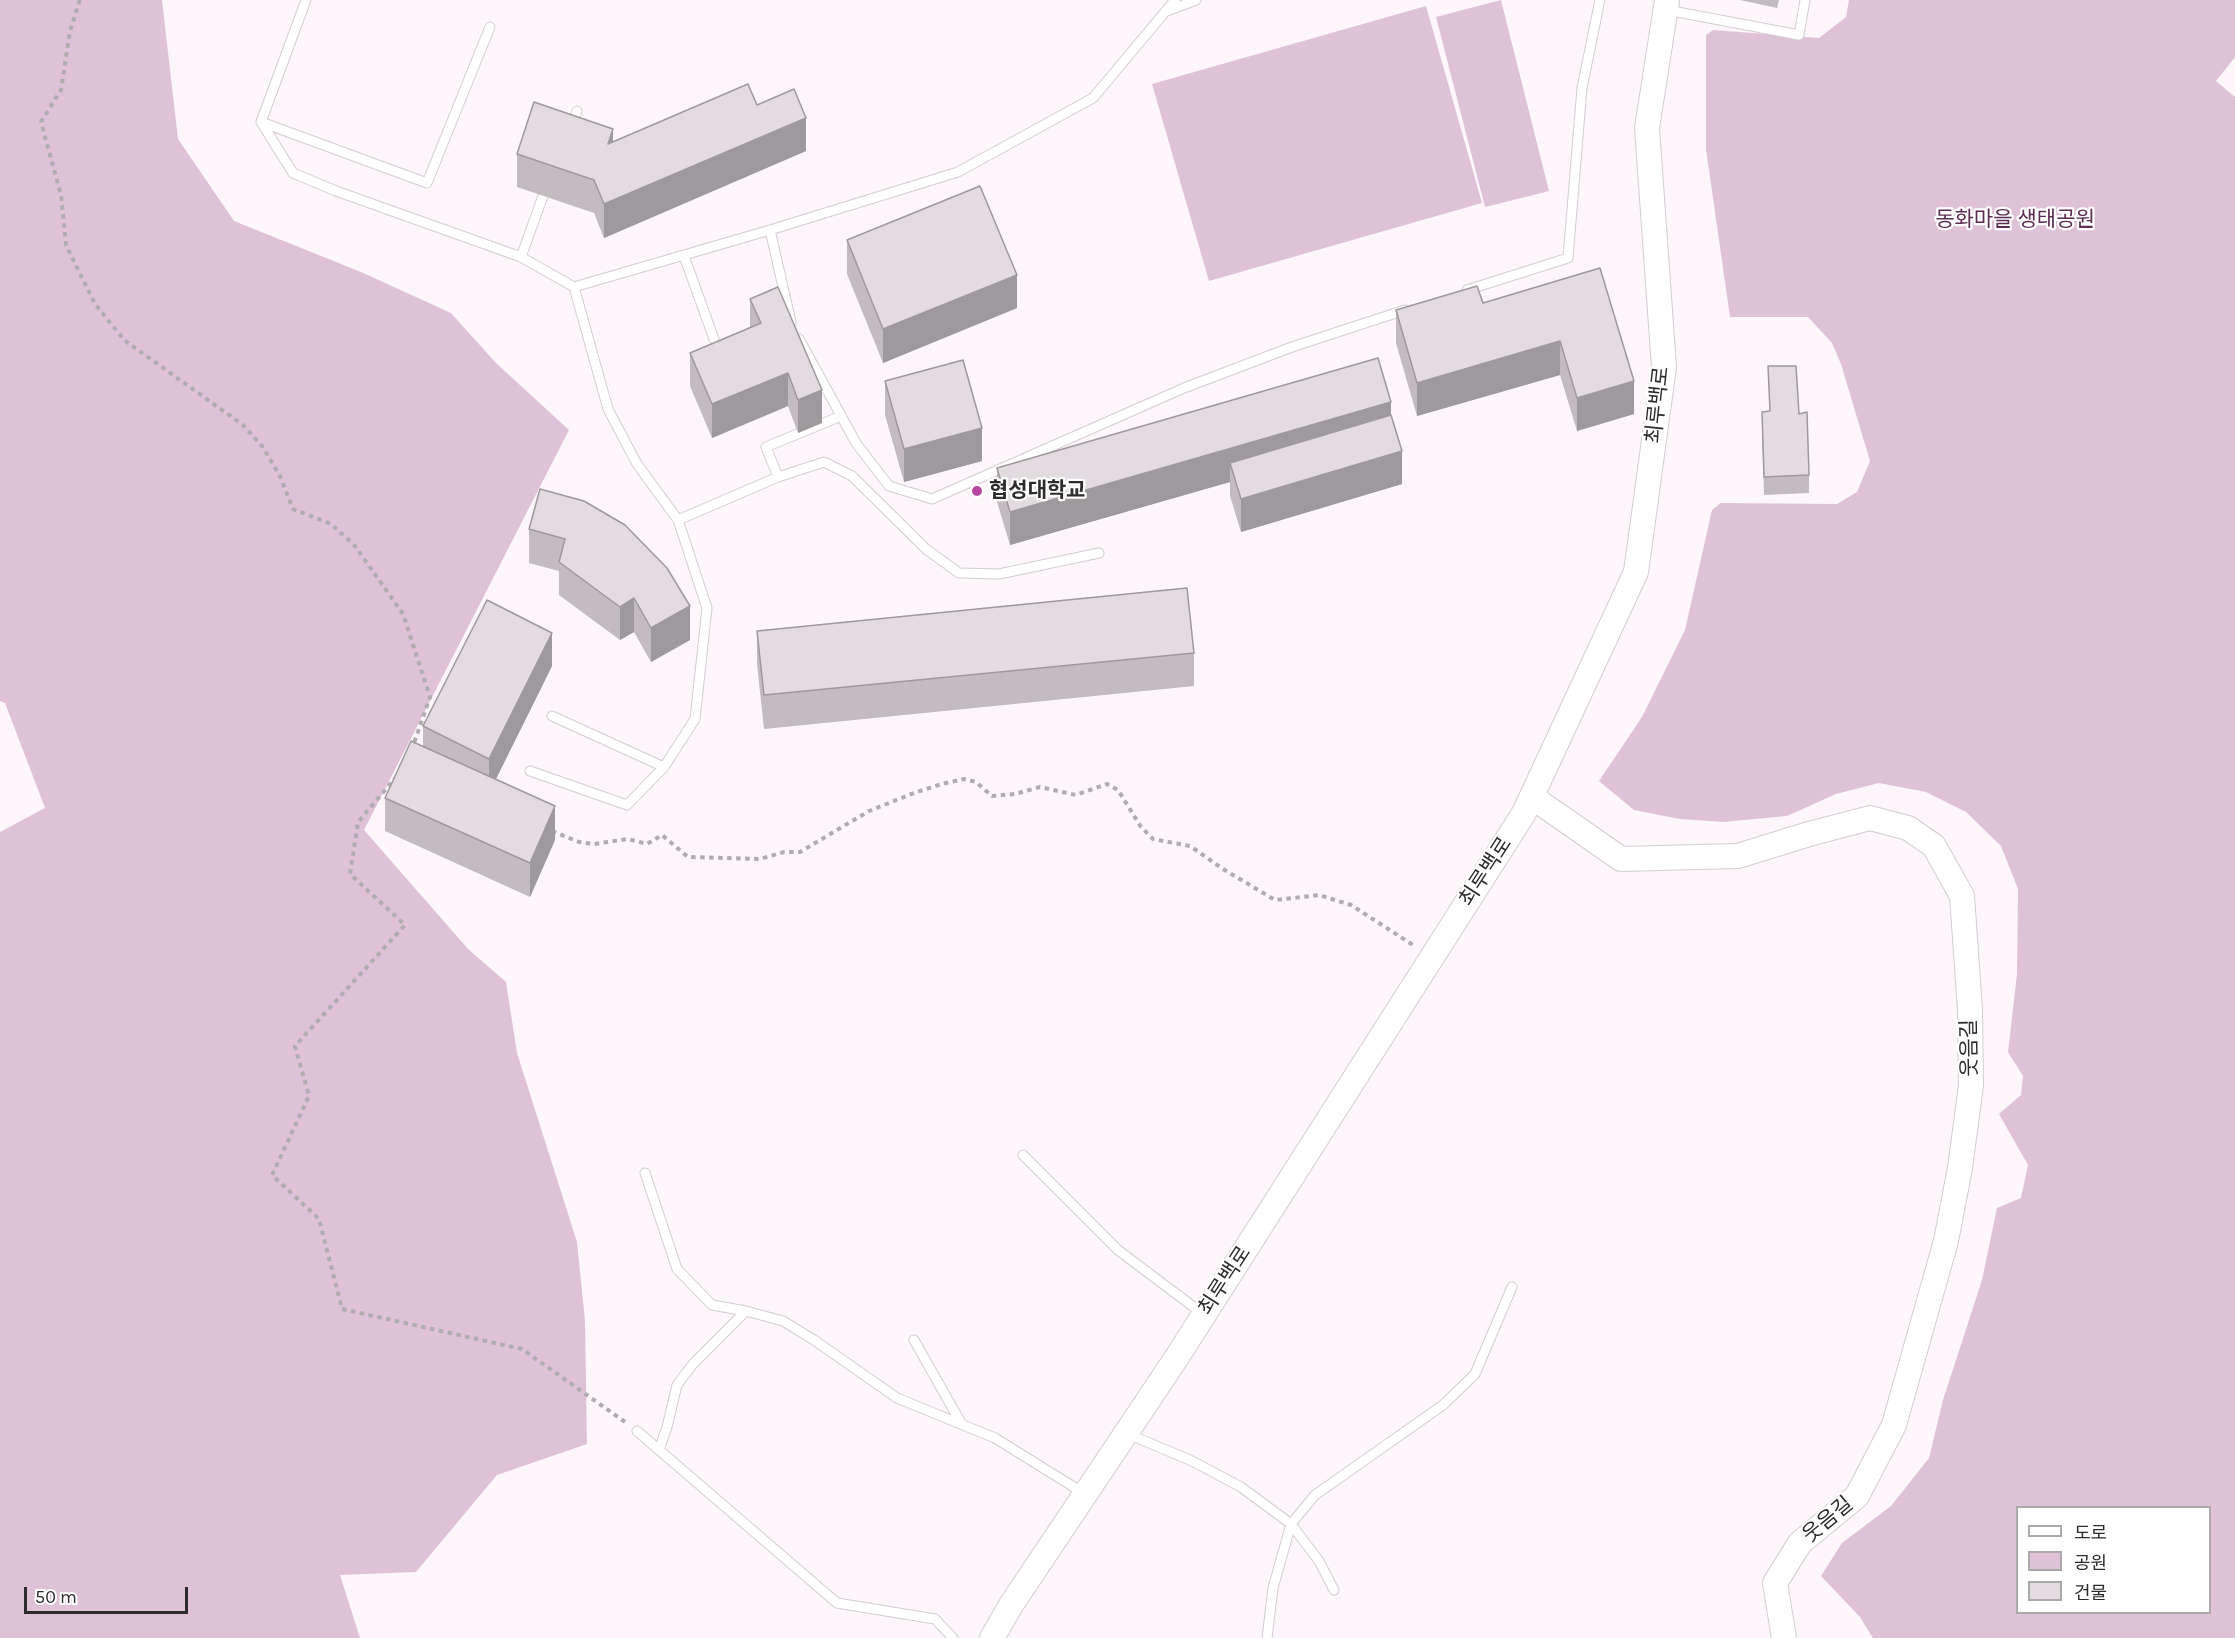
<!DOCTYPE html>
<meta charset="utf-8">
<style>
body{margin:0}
#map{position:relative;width:2235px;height:1638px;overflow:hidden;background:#fdf6fb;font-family:Karla,"Noto Sans KR",sans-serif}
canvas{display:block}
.legend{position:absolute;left:2016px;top:1506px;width:195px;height:108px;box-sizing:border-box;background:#fff;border:2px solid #abaaab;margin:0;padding:8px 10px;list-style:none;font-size:18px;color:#2d2b2d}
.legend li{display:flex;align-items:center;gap:12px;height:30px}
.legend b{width:30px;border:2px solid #abaaab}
.scale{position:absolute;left:24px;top:1587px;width:164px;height:27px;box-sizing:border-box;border:3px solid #2d2b2d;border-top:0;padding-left:8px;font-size:18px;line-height:21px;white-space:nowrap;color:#2d2b2d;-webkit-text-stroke:4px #fff;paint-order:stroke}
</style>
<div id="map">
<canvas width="2235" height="1638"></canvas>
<ul class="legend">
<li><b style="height:8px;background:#fff"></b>도로</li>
<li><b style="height:16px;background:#e0c2d8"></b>공원</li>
<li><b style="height:16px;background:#e2dbe0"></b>건물</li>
</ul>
<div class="scale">50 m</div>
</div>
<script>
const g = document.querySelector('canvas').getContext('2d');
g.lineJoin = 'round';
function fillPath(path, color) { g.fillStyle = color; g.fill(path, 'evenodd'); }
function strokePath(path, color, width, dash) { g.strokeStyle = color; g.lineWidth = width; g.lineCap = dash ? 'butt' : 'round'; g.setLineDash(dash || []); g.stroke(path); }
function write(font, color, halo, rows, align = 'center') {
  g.font = font + ' Karla,"Noto Sans KR",sans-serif'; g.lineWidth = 4.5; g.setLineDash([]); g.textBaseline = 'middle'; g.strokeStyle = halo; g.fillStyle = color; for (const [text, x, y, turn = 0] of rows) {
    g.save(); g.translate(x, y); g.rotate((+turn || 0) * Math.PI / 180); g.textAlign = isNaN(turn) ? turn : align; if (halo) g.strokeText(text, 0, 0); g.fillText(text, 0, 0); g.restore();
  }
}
const green = new Path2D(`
 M0,0H162L178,139L234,221L361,272L451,313L496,363L569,430L364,830L468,949L506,982L517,1053L577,1242L585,1321L587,1444L497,1475L416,1572L340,1575L360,1638H0V832L45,808L5,703L0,701Z
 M1501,0L1549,191L1485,207L1436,17Z
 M1849,0H2235V57L2216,81L2235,97V1638H1873L1860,1617L1821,1576L1842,1543L1891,1506L1929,1458L1943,1400L1982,1280L1997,1208L2021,1198L2028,1165L1999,1114L2021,1095L2023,1076L2008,1052L2017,974L2018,889L2001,846L1966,812L1926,792L1879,783L1836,794L1787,816L1723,822L1680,819L1634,810L1599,781L1642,717L1685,630L1712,510L1721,503L1837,504L1857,492L1870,461L1841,364L1832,343L1808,317H1730L1706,149V35L1713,30L1819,38L1846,17ZM2018,1508H2210V1612H2018Z
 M1426,6L1482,203L1209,281L1152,84Z`);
const path = new Path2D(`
 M80,0L70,31L61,90L41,122L61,195L66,245L95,304L124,340L243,425L262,446L280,476L293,509L331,524L355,546L403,614L430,697L413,746
 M397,776L358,822L350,874L405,925L295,1046L309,1096L272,1175L319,1219L342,1309L522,1349L625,1422
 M552,831L579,842L594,844L628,839L647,844L662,835L688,857L760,859L784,852H800L869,811L914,793L942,784L964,779L976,782L992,796L1015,794L1040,787L1076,795L1107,784L1118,790L1141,827L1153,839L1190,846L1223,869L1275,900L1319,895L1351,905L1413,945`);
const service = new Path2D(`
 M306,0L261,122L293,173L336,191L521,257L574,287L770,230L958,172L1093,98L1175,0
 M1667,10L1799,35L1805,0
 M1167,11L1196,0
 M261,122L427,183L490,27
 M571,126L577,111
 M770,230L791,322
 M684,256L714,339
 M521,257L543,196
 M574,287L608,409L637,464L678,520L778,477L824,462L852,476L926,549L959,573L999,574L1099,553
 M1467,290L1568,258L1582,88L1600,0
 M799,339L856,443L889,486L932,499L1184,388L1292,347L1405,310
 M778,477L766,447L841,416
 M552,716L664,767
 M530,771L627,805L664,767L695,719L707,608L678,520
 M1023,1155L1118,1250L1203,1314
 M645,1173L677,1269L712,1305L746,1311L783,1321L814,1340L897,1398L995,1438L1085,1494
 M914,1340L961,1423
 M637,1431L837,1603L935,1619L953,1638
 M1128,1434L1192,1461L1241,1487L1291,1524L1319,1561L1334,1590
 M659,1450L667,1427L677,1385L693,1364L746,1311
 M1267,1638L1273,1588L1291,1524L1315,1495L1443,1405L1475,1374L1512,1287`);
const tertiary = new Path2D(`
 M1532,797L1621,859L1738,856L1809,834L1870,818L1908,828L1934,846L1962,896L1970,1010L1971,1085L1960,1168L1946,1241L1894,1425L1857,1496L1800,1543L1775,1583L1784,1638
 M992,1638L1011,1605L1177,1357L1524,813L1636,572L1664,367L1647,128L1667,0`);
const wall = new Path2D(`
 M1740,0H1779L1777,8Z
 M757,105L806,151L604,238L594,213L517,187V154L613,142Z
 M847,240L1017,308L883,363L847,274Z
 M1600,268L1634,414L1577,431L1560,375L1417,416L1396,343V310L1483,303Z
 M750,299L822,423L798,433L788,406L712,438L690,386V353L750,328Z
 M1768,366L1799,414L1809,475V493L1764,495L1762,430L1770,411Z
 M885,381L982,461L904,482L885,415Z
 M1391,415L1402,484L1241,532L1230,496V482L1010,545L997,502V468Z
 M540,489L690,640L651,662L634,632L620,640L559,595V571L529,563V529Z
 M757,631L1194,653V686L764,729L757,664Z
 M552,666L496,779L555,840L530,897L385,831V798L423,747V726Z`);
const shadedWall = new Path2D(`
 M806,118V151L604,238V204Z
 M613,129V162L608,144Z
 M1017,275V308L883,363V329Z
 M1560,341V375L1417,416V383Z
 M788,373V406L712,438V404Z
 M1634,381V414L1577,431V398Z
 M822,390V423L798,433V400Z
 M1391,402V435L1230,463V482L1010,545V512Z
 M982,428V461L904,482V449Z
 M1402,451V484L1241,532V499Z
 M634,598V632L620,640V607Z
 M690,606V640L651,662V628Z
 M552,633V666L489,793V759Z
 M555,806V840L530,897V863Z`);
const building = new Path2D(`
 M748,84L757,105L794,89L806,118L604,204L594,180L517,154L534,102L613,129L608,144Z
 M980,186L1017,275L883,329L847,240Z
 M1600,268L1634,381L1577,398L1560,341L1417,383L1396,310L1477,286L1483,303Z
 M778,287L822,390L798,400L788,373L712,404L690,353L761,323L750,299Z
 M1378,358L1391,402L1010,512L997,468Z
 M963,360L982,428L904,449L885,381Z
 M1768,366H1796L1799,414L1807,412L1809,475L1764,477L1762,412L1770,411Z
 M1391,415L1402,451L1241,499L1230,463Z
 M540,489L584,501L625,525L667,568L690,606L651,628L634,598L620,607L559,562L565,539L529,529Z
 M1187,588L1194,653L764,695L757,631Z
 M487,600L552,633L489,759L423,726Z
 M411,741L555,806L530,863L385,798Z`);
const markers = [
 [977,491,6,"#b746a2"]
];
const parkNames = [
 ["동화마을 생태공원",2015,220]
];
const streetNames = [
 ["최루백로",1658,405,-84],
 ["최루백로",1486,872,-57],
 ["웃음길",1970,1048,-91],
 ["최루백로",1225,1281,-57],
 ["웃음길",1828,1520,-40]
];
const poiNames = [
 ["협성대학교",989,491]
];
fillPath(green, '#e0c2d8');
strokePath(service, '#d4cdd2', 11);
strokePath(tertiary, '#d4cdd2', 26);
strokePath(path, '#b1acb0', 4, [4.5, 4.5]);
strokePath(service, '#fff', 9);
strokePath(tertiary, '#fff', 24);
fillPath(wall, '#c2bcc1');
fillPath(shadedWall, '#9e999d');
fillPath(building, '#e2dbe0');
strokePath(building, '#9e999d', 1.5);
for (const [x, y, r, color] of markers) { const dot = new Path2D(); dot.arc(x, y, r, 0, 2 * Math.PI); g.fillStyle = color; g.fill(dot); strokePath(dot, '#fff', 2); }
write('21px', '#5c2c52', '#fff', parkNames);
write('21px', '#2d2b2d', '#fff', streetNames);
write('bold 21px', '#2d2b2d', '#fff', poiNames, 'left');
</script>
